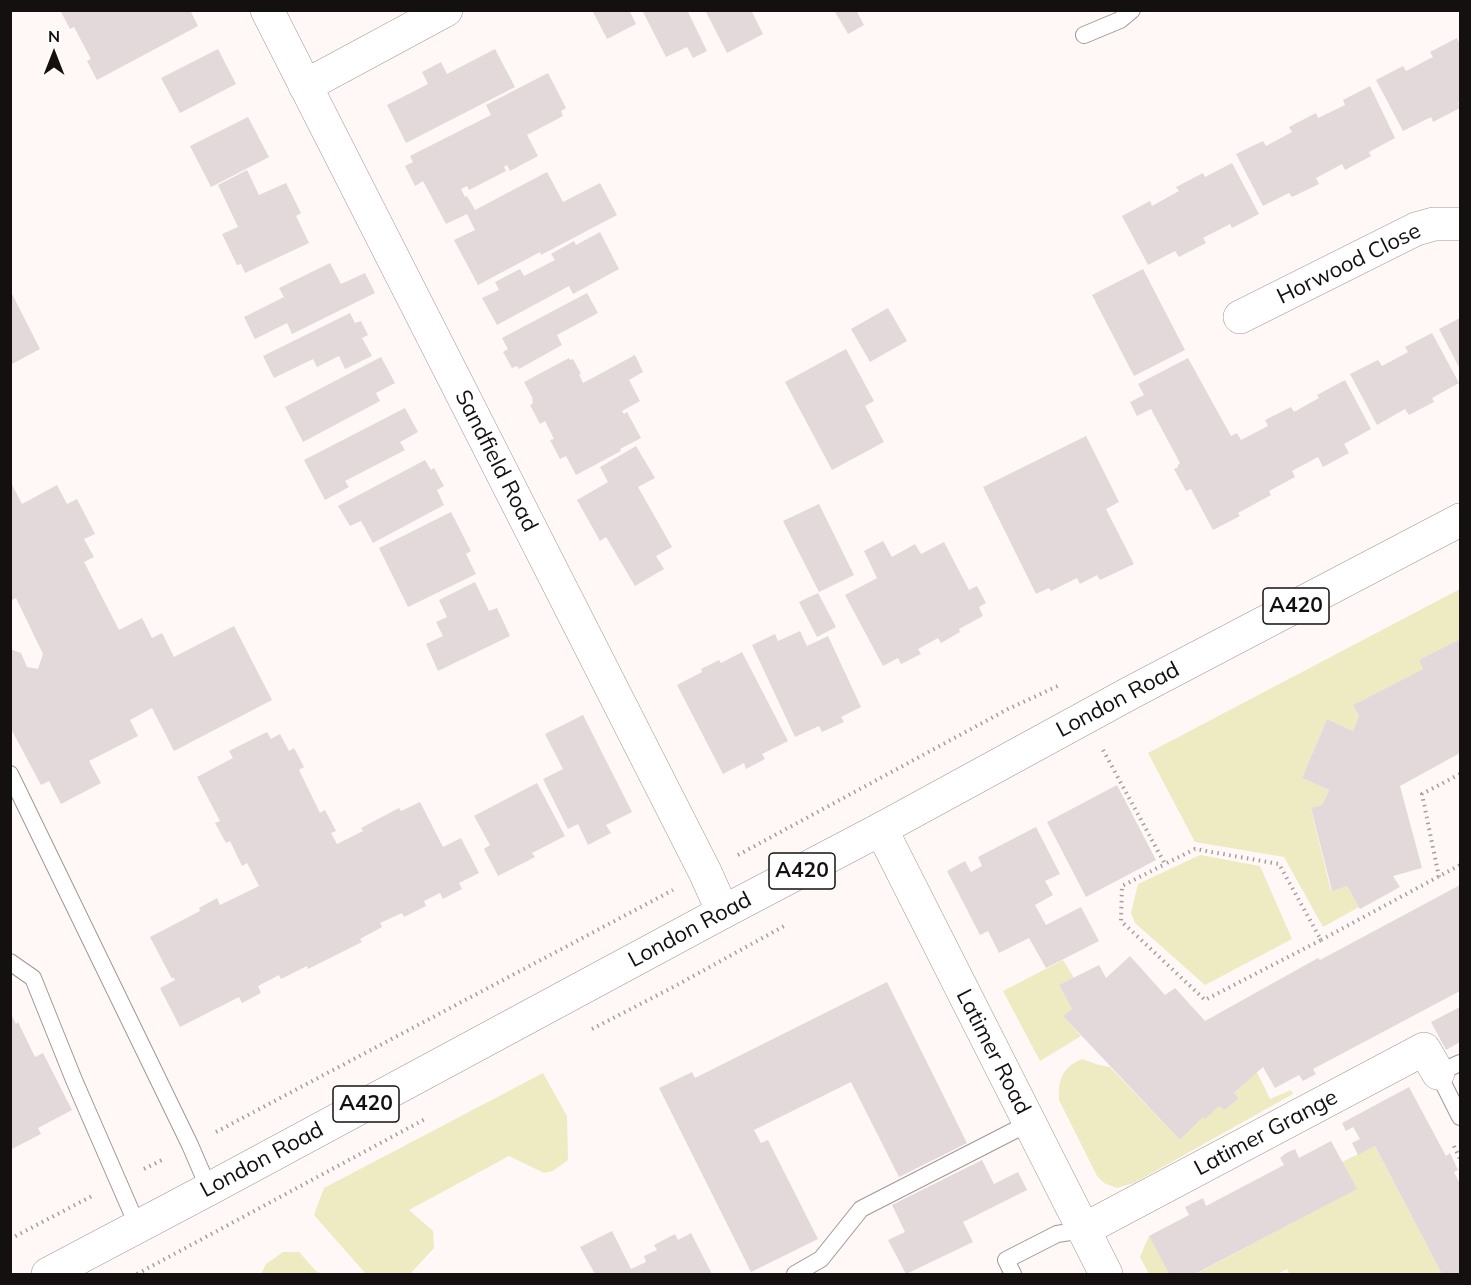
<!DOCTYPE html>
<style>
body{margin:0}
#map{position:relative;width:1471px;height:1285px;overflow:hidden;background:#fff8f6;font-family:Mulish,sans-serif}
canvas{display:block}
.frame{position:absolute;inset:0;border:12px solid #14100f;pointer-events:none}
.north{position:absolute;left:24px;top:24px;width:60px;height:60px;-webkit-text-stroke:4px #fff;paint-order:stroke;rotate:0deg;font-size:16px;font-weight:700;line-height:24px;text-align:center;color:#14100f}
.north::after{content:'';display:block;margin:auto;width:21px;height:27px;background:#14100f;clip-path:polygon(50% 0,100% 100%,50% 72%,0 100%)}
</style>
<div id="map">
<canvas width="1471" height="1285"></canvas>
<div class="frame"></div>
<div class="north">N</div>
</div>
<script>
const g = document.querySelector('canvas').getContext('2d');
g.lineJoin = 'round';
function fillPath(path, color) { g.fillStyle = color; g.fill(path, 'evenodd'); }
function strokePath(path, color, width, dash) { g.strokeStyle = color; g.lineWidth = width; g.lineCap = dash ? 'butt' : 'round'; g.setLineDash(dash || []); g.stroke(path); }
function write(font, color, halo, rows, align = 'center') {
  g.font = font + ' Mulish,sans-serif'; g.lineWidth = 5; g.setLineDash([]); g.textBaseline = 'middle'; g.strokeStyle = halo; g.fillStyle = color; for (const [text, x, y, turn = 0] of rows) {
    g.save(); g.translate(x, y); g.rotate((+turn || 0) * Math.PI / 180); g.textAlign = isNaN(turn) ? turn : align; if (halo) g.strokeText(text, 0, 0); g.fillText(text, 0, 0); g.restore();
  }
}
const green = new Path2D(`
 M1460,589V644L1458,640L1419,660L1423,669L1353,705L1359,716L1353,731L1327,719L1302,778L1329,790L1322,805L1311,809L1331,891L1347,886L1359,907L1323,927L1284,857L1195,842L1148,753Z
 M1200,855L1260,866L1292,939L1205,985L1135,923L1131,913L1138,884Z
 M1063,960L1074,978L1059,985L1072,1009L1063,1016L1081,1036L1040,1061L1003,991Z
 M1082,1059L1099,1065L1110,1067L1180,1140L1203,1117L1219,1106L1225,1110L1239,1098L1234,1093L1257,1072L1270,1099L1291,1090L1293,1094L1134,1183L1117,1188L1104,1183L1097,1176L1059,1100C1058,1080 1062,1067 1082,1059Z
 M543,1073L567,1116L568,1160L553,1171L544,1173L509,1156L409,1210L433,1231L434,1248L410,1274H366L314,1215L324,1188Z
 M1375,1146L1442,1274H1290L1287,1269L1277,1274H1196L1356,1189L1342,1162Z
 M1149,1236L1169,1274H1149L1140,1257Z
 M283,1252H299L316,1271L322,1274H261L266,1264Z`);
const building = new Path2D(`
 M60,10H190L198,26L97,80L87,61L91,59L74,27L70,29Z
 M592,10H629L636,24L607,39Z
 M642,10H687L707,51L693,58L687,47L666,57Z
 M705,10H751L763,34L727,53Z
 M834,10H856L864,25L848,34Z
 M1457,38L1460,45V102L1458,103L1460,108L1433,122L1431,117L1403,131L1376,80L1403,66L1406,71L1433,57L1430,52Z
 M218,49L236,84L180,113L161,78Z
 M495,49L515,87L406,143L387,105L428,84L422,72L441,62L447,74Z
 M548,73L566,108L561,111L563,116L527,135L538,156L510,171L507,165L504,167L506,171L469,190L467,186L461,189L465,197L467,196L475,210L547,172L563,202L600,183L617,215L541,255L540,252L478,285L454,240L475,230L467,214L446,224L423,181L415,186L405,166L413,162L410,156L491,115L486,105Z
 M1370,86L1395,138L1369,152L1371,156L1345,170L1342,164L1316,178L1319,184L1292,197L1289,193L1263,206L1236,154L1263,141L1266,146L1292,132L1289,127L1316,113L1318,118L1345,105L1343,100Z
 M248,117L269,157L211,187L190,146Z
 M1232,163L1259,214L1232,228L1230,224L1203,238L1206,243L1179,257L1175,251L1148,265L1122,216L1150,201L1152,206L1179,191L1176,187L1203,173L1205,177Z
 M247,170L259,195L286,183L301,213L296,216L309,243L245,273L241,264L237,265L222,234L238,227L218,185Z
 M600,232L619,269L573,294L569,286L497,325L482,298L499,290L495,282L520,269L524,276L555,260L551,254L574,241L576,245Z
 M330,263L341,284L365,273L375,293L292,334L287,323L255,339L244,317L284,297L279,288Z
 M1143,269L1185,350L1134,376L1092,295Z
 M10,290L40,349L12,364L10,360Z
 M587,293L598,313L557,335L562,345L519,369L517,366L512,368L503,352L508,349L502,338Z
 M888,308L907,341L870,362L851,329Z
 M350,313L355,323L361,321L368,335L362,338L372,356L345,369L339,356L317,367L313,359L274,378L263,356Z
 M1460,318V369L1439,329Z
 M1432,333L1459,383L1432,398L1434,402L1409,415L1405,409L1377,425L1350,374L1378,360L1382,366L1408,352L1405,347Z
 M846,349L874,401L865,406L884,442L832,470L785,382Z
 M635,355L643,372L629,380L640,401L622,411L624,414L627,412L641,438L620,449L621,451L576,475L566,456L560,459L550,440L554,439L545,421L540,424L530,405L533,403L532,399H533L524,382L569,358L570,360L573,359L581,374H579L583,383Z
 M381,357L395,383L376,393L380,401L303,442L285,407Z
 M1188,358L1231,436L1237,433L1241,440L1268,426L1265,420L1291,407L1294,412L1319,398L1317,395L1345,380L1371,429L1344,444L1349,453L1323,467L1318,457L1292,471L1295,477L1269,491L1271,495L1238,513L1240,516L1213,530L1191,489L1186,491L1174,469L1178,467V465L1180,463L1152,411L1151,409L1137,416L1130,402L1144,395L1138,384Z
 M405,408L418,432L400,442L405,450L345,481L349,487L325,500L304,460Z
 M1086,436L1119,502L1106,509L1134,564L1100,580L1097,575L1080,584L1077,578L1051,591L1049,588L1036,594L983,487Z
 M636,446L655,478L638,487L672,547L656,556L664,569L635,586L606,537L600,541L577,500L608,482L600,467Z
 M425,460L431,470L434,468L444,486L437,490L444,505L373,543L361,521L350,526L338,506Z
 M10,481L22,504L57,485L67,504L77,499L95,534L84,539L94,557L84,562L119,630L142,618L152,638L162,633L174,657L234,626L272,700L174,751L152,708L130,720L138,736L89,761L101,783L61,804L49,781L41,785L10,727V649L21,653L27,667L38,669L43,654L16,598L10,601Z
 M819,504L854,575L819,592L783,521Z
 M451,512L471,551L466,554L476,574L408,607L379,548Z
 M883,541L892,557L915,544L921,554L944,542L969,590L977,586L986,603L979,607L983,616L959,629L960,632L941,643L938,638L918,649L921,654L901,664L898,658L883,666L845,595L877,578L864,551Z
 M475,582L489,611L497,608L510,636L438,671L426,644L443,636L436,622L447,617L439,600Z
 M818,593L836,627L817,637L799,602Z
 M800,631L807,646L828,636L861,707L841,717L844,722L822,732L819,726L795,737L752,645L775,634L778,641Z
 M1458,640L1460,644V753L1400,786L1422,868L1393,876L1400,887L1360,909L1347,886L1332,891L1311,808L1322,805L1329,790L1302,778L1327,719L1353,731L1359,716L1353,705L1423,669L1419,660Z
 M742,652L788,741L762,754L765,759L746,769L744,763L723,774L677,685L702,672L701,669L719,660L721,663Z
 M583,715L632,812L606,825L611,833L588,845L578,824L568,829L543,779L563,769L545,734Z
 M267,732L271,739L280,734L289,751L294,748L304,767L299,770L320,813L325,810L336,831L331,833L337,844L363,831L361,828L399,808L401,811L420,802L443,847L461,838L479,873L459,883L462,889L443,899L440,893L424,901L426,906L404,917L402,913L380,923L382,927L360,939L362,942L308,969L307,966L281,979L279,975L258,986L261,993L242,1003L239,997L180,1027L160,988L175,980L173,977L172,979L150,937L200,911L199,908L217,898L220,905L259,886L247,863L242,866L230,841L226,843L215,823L220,821L197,777L233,758L229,751Z
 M537,783L565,836L532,853L535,857L498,876L484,849L490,845L474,816Z
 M1117,785L1156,860L1086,897L1047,822Z
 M1036,827L1060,874L1045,881L1053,895L1035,905L1046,925L1081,907L1099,941L1046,968L1029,938L999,953L988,931L980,935L947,871L965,861L971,872L982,866L978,857Z
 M1460,885V991L1313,1069L1316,1074L1303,1081L1299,1075L1275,1088L1263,1067L1234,1093L1239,1098L1225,1110L1219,1106L1205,1119L1203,1117L1180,1140L1063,1016L1072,1009L1059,985L1099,965L1106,978L1130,956L1165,995L1175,988L1205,1021L1318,958L1320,960Z
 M887,982L967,1143L899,1177L851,1082L754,1130L761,1143L768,1140L818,1239L751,1272L659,1088L692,1072L695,1078Z
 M1460,1007V1042L1446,1050L1431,1022Z
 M12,1016L16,1024L18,1022L35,1057L43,1053L72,1110L38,1128L41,1134L10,1150V1017Z
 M1409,1087L1446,1156L1450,1153L1458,1170L1454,1172L1460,1184V1274H1442L1375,1146L1358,1155L1352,1143L1360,1139L1353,1127L1346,1131L1342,1123Z
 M1331,1141L1357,1189L1195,1274H1169L1149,1236L1189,1215L1185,1207L1203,1198L1206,1206L1284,1165L1280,1158L1286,1153L1295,1149L1299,1158Z
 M982,1160L994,1184L1018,1172L1027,1190L963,1222L973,1242L906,1274L888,1240L905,1232L892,1205Z
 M612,1231L631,1269L646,1262L644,1256L657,1250L654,1245L675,1234L678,1240L691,1233L712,1274H595L580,1247Z`);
const path = new Path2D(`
 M1103,750L1165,864L1195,849L1279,864L1321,940L1205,1000L1121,921L1122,886L1165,864
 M738,855L1008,709L1060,685
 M1439,877L1422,794L1460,774
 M1321,940L1460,865
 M592,1029L677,985L786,925
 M216,1132L673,890
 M1454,1146L1460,1159
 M144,1169L164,1159
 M10,1239L92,1196
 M137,1274L427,1118`);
const lane = new Path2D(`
 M1084,35L1120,20L1132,10
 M10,774L190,1145L209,1189
 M10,962L33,978L74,1080L138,1227
 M1460,1063L1438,1073L1460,1117
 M795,1274L821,1259L861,1209L1029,1123
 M1013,1274L1006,1260L1057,1234L1083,1230`);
const street = new Path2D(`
 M267,10L705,872L723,912
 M305,86L446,10
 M1240,317L1416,229L1434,224H1460
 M881,829L1106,1274
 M1083,1230L1424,1049L1438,1073`);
const primary = new Path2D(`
 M48,1274L209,1189L723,912L881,829L1132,692L1460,520`);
const shields = [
 [1296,606,66],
 [802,871,66],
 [366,1104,66]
];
const shieldNames = [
 ["A420",1296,606],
 ["A420",802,871],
 ["A420",366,1104]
];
const streetNames = [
 ["Horwood Close",1349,264,-26],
 ["Sandfield Road",496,461,63],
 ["London Road",1118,700,-28],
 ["London Road",690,930,-28],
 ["Latimer Road",993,1052,63],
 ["Latimer Grange",1266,1133,-28],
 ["London Road",262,1160,-28]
];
fillPath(green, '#eeeac2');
fillPath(building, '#e3d8da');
strokePath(lane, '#a19794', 18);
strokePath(street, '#a19794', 34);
strokePath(primary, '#a19794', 34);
strokePath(path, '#a49e9d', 4, [1.5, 4.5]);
strokePath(lane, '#fff', 16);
strokePath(street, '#fff', 33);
strokePath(primary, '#fff', 33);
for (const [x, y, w] of shields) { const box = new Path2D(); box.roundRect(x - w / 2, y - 18, w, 36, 4.5); g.fillStyle = '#fff'; g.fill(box); strokePath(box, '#14100f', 1.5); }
write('bold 21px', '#14100f', null, shieldNames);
write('22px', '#14100f', '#fff', streetNames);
</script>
